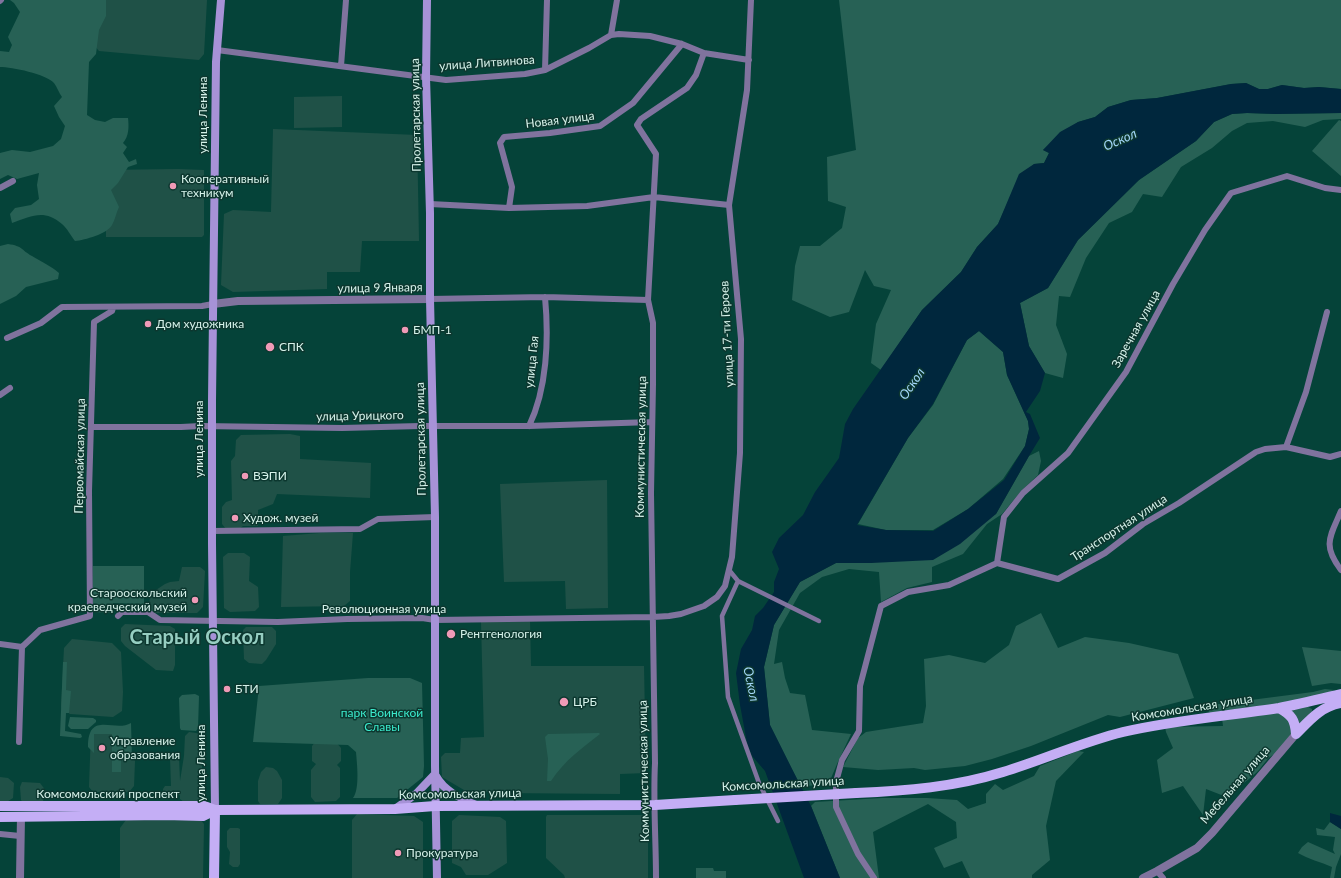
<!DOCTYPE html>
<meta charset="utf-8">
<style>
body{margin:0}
canvas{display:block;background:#054339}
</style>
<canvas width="1341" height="878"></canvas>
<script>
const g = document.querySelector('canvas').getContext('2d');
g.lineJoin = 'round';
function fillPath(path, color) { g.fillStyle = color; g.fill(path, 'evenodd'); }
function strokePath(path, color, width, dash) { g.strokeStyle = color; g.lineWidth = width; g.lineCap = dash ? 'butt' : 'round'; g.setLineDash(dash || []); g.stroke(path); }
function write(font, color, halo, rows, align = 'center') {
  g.font = font + ' Lato,sans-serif'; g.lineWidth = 3; g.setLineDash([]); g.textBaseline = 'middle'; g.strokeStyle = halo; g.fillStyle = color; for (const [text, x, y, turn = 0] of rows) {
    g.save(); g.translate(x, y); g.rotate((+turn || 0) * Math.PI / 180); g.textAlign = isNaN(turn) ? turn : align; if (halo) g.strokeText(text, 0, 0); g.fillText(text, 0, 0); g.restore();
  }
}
const built = new Path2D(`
 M100,0H207L204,54L199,60L99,51L92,43Z
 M342,96V127L294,128V97Z
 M273,129L417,135L419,241H362L360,272H327V289L233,292L221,285L224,214L233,210L271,212Z
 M178,169L204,170V235L202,237H106V170Z
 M290,434L300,436V459L371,463L370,498L277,494L273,504L258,510V526H243L238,530L226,529L222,524V507L226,502L232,500L231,461L235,456L236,440L241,435Z
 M607,480L608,608L566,609L565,581L504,582L500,484Z
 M320,533H353L350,572V601L344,606L281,607L283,536Z
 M228,553H244L250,557L249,581L258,587L259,607L255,611L230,612L224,608L223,557Z
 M182,567H200L205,571L203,607L197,613H153L149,607L150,595L153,592L165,584L170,582L179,581Z
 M530,621L531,666H644L646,773L620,774V794L502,793L464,790L442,777L441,757L445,753H460L461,738L484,737L481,622Z
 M125,624L170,626L175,629V665L173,671L156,670L125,646L121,641V628Z
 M246,627H272L276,631V644L266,660L262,664L249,663L244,659L243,630Z
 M72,639L112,643L121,652L123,692L122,711L113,717L70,714L61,707L64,648Z
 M95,727L114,728L132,755L135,761L134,786L129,792H93L89,787L91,731Z
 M189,732L196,733L202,735V796L197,802H184L180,799V795L166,796L163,793V789L165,786H171L170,757H173L175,754H178L179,757L180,781L184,756L185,736Z
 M316,741H335L341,748V761L337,765L340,768V797L336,801L315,802L311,797V770L316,764L312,761V746Z
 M266,767L273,768L277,771L282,780V798L278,804H260L258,801V781L261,772Z
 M0,777L8,778L14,783L13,798L5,803L0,802Z
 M22,782L40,783L46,791L43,801L24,804L21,800L20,787Z
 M357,814L414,816L423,822V878H352V820Z
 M459,815L500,817L506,821L507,863L488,875H466L461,867L452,863V821Z
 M547,815H645L648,817V878H565L564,875L546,858V817Z
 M199,818L204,824L203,878H120V828L126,820Z
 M230,828H238L240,829V864L238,867H233L229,864L230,852L227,847V831Z`);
const green = new Path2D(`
 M10,0H106V16L99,30L96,54L89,62L87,115L95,120L105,122L113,118H128C129,127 129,136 123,143L127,147L123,153L129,162L136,159L137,164L128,167L118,183L111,190L119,207C116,213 115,220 112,225C107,234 85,240 75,241C71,236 67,228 62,224C44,209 32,216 12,223L10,214L15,208L31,205L39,199L37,185L39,173L17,179L8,175L0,179V153L12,150L30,152L53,146L61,139L65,126L59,117L54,106L62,97C59,93 57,87 54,83C46,74 12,67 0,67V51L9,52L12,45L8,37L20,12L14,3Z
 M839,0H1341V89L1319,87L1304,88L1282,85L1268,89H1259L1246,83L1231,84L1157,98L1131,100L1108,107L1095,117L1078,122L1043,150L1049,153L1044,163L1034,164L1008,202L998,224L977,247L961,272L922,310L881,370L871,363L876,324L891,290L874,286L865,270L849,312L830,317L792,300L795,266L800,246H820L842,228L846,207L828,201L827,157L856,150Z
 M1247,113L1275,114L1341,113V119L1323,120L1305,127L1273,121L1247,123L1232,131L1212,148L1181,167L1162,197L1143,194L1132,212L1109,223L1086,258L1070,297L1059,296L1056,325L1067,354L1063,378L1045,373L1029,346L1020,303L1048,288L1078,240L1139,180L1196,141L1214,122L1232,114Z
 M1339,120L1341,121V176L1312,151Z
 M8,244C23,246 21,250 32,256C42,262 51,266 59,273L58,279L26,287L16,296L0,304V246Z
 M979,331L1003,352L1007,375L1028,421L1029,429L1025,446L1003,479L968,509L933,530H886L858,524L908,438L933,405L967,340Z
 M1039,451L1041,461L1038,475L1021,491L1002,514L987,524L963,554L932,567V582L907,588L881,602L879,572L849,569L822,577L800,593L779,630L774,664L782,662L785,678L790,693L805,695L812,730L851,734L837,764L829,783L801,787L770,725L764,667L774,625L800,582L836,563H871L996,514L1029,456Z
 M93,566H144V604L113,603L112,613L93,612Z
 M1041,613L1058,648L1085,637L1129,643L1178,654L1194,698L1120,717L1108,715L1031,746L992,759L965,766L925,770L914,768L878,770L843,767L858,738L866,732L923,723L926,706L924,659L949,655L985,663L1009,645L1016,626Z
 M1302,647L1341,651V684L1331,683L1312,686Z
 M63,662H67L66,690L71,691L69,713H66L65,731L81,734L82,737L80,738L60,736Z
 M368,678H410L422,683L424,766L423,777L397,798H353C360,789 357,764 356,752L348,745L253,742L259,686Z
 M1325,689L1334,690L1323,695L1288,703L1211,714L1204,706L1313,692Z
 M195,694L199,696L198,728L196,731L181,730L180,728L179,698L182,695Z
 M1306,706L1312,709V713L1297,727L1289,710Z
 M1277,711L1286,714L1293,732L1275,754C1267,757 1263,766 1257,772C1248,781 1235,789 1224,796L1206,789L1203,815L1183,786L1162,793L1157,760L1173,748L1166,732L1165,727L1223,726L1222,718Z
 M70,717L93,718L96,720V722L88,729H71L68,726Z
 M131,723L132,760H121V772H112V734H94V753L88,747C88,710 115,733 131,723Z
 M599,733L600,734C581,749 565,760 551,781H547L548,759L545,737L548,734Z
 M1078,751L1084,752L1056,781L1046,826L1050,860L1032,875V878H970L962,861L944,868L934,848L957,838L956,822L928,804L873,832L879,878H840L811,806L815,802L882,798H927L957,800L968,809L986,803V794L995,784L1003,790L1034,776L1040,766Z
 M439,786L456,799H441Z
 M1330,822L1341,829V854L1336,867L1334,878H1330L1332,867C1321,862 1308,859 1298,853L1302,847L1308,842L1335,854L1333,850L1335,837L1317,835L1316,828L1324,830Z
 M696,868H713L714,871H726V878H696Z`);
const water = new Path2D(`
 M1246,83L1259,89H1268L1282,85L1304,88L1319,87L1341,89V113L1275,114L1247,113L1232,114L1214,122L1196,141L1139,180L1078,240L1048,288L1020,303L1029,346L1045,373L1040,391L1026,412L1030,414L1040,438L1029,456L996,514L960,544L933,560L871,563H836L800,582L774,625L764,667L770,725L792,769L811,806L840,878H804L765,771L752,756L747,743L740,705L736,673L741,649L752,630L755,616L763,608L774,592V582L779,569L772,552L779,538L803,515L815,492L839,458L845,424L853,409L922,310L961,272L977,247L998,224L1019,174L1034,164L1044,163L1049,153L1043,150L1060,132L1078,122L1095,117L1108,107L1131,100L1157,98L1231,84ZM979,331L1003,352L1007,375L1028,421L1029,429L1025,446L1004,480L968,509L933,531L886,530L857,525L908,438L933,404L967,340Z
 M1330,813L1341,816V829L1330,822Z`);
const pedestrian = new Path2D(`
 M729,570L738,581L722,616L728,697L759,783L778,821
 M738,581L819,621`);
const minor = new Path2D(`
 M0,1L1,0
 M611,35L617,0
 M217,50L446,80L525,74L545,70L589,48L611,35L619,34L650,36L682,44L704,53L749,60
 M341,66L346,0
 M545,70L547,0
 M0,188L13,181
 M430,204L509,208L587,206L654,197L729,205
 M509,208L512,187L500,143L504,137L550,133L600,126L633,103L682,44
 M430,299L545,297L648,300
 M7,338L41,323L62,307L202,306L213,304
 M0,395L10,388
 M529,426C547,389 549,339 545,297
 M91,427H181L201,426L342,428L420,426H529L652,422
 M1286,447L1306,392L1327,312
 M1341,511C1330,537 1322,545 1341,570
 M212,531L360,529L378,519L435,517
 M997,563L1004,517L1023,493L1068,453L1126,372L1173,284L1205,230L1231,193L1287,176L1325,188L1341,190
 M118,616L122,612H148L160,620L278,622L347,619L422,618L435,620L653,617L669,616L681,614L704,606L717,597L725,586L732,557L740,453L741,339L729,205L747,90L751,0
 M0,644L22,647L40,630L90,616L89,491L94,322L112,311L113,308
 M19,742L22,647
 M0,834L20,836
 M1157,871L1163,878
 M656,878C656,840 653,801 655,763L651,493L653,384V323L648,300L656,154L637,125L641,119L687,88L696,75L704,53
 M874,878L858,854L836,807V782L842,760L859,731L860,686L881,606L908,592L949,585L997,563L1058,579L1105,553L1143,524L1179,503L1256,452L1265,449L1286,447L1330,457L1341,454`);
const tertiary = new Path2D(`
 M213,304L238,301L430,299
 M20,878L21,816
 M1143,878L1157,871L1197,848L1212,833L1296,734`);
const secondary = new Path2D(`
 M427,0L426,77L430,213V299L435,517V766L437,878
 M436,776C444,791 460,798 476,805
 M395,809L416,794L435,774
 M215,810L212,544V400L216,62L221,0`);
const primary = new Path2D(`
 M1279,708C1292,715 1295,720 1296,734
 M1296,734C1310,720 1320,707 1341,703
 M856,793C906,791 955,787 1003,772C1043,760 1082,742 1123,732C1175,720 1227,716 1279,708C1300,704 1320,699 1341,694
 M0,806H204L215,810L395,809L435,806L655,805L735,800
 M0,817L165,815L203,816L215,810
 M214,878L215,810`);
const primaryBridge = new Path2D(`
 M735,800L856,793`);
const markers = [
 [173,186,4,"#f09ab7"],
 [148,324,4,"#f09ab7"],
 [405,330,4,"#f09ab7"],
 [270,347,5,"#f09ab7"],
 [245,476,4,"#f09ab7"],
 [235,518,4,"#f09ab7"],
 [195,600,4,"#f09ab7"],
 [451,634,5,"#f09ab7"],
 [227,689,4,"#f09ab7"],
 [564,702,5,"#f09ab7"],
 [102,748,4,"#f09ab7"],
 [398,853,4,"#f09ab7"]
];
const streetNames = [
 ["улица Литвинова",487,63,-4],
 ["улица Ленина",203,115,-90],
 ["Пролетарская улица",416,115,-91],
 ["Новая улица",560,120,-7],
 ["улица 9 Января",380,288,-1],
 ["Заречная улица",1136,329,-61],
 ["улица 17-ти Героев",727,334,-93],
 ["улица Гая",532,362,-84],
 ["улица Урицкого",360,416,-1],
 ["улица Ленина",199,439,-90],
 ["Пролетарская улица",421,439,-91],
 ["Коммунистическая улица",641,447,-89],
 ["Первомайская улица",80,456,-89],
 ["Транспортная улица",1119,528,-33],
 ["Революционная улица",384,609],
 ["Комсомольская улица",1192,708,-9],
 ["улица Ленина",201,763,-90],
 ["Коммунистическая улица",644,771,-91],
 ["Комсомольская улица",783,784,-3],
 ["Мебельная улица",1235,785,-49],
 ["Комсомольский проспект",108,794],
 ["Комсомольская улица",460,794,-1]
];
const poiNames = [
 ["Кооперативный",181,179],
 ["техникум",181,193],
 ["Дом художника",156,324],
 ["БМП-1",413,330],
 ["СПК",279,347],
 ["ВЭПИ",253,476],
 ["Худож. музей",243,518],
 ["Старооскольский",187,593,"right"],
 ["краеведческий музей",187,607,"right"],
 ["Рентгенология",460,634],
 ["БТИ",235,689],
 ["ЦРБ",573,702],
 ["Управление",110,741],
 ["образования",110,755],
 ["Прокуратура",406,853]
];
const parkNames = [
 ["парк Воинской",382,713],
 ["Славы",382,727]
];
const waterNames = [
 ["Оскол",1120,140,-24],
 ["Оскол",912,384,-56],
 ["Оскол",751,684,78]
];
const townNames = [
 ["Старый Оскол",197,638]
];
fillPath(built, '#1f5147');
fillPath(green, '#276155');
fillPath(water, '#00273d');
strokePath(pedestrian, '#80739e', 4.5);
strokePath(minor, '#80739e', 6);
strokePath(tertiary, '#80739e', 8);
strokePath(secondary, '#a792d7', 8);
strokePath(primary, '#c4aef5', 10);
strokePath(primaryBridge, '#c4aef5', 10);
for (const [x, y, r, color] of markers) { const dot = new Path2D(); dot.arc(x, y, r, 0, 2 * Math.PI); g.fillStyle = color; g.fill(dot); strokePath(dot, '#0c372f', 1.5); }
write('12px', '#d5f1e9', '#0c372f', streetNames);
write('12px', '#d5f1e9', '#0c372f', poiNames, 'left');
write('12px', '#3ceacc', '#0c372f', parkNames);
write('italic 13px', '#a4d7fa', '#0c372f', waterNames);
write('bold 20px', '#96cec1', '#0c372f', townNames);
</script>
